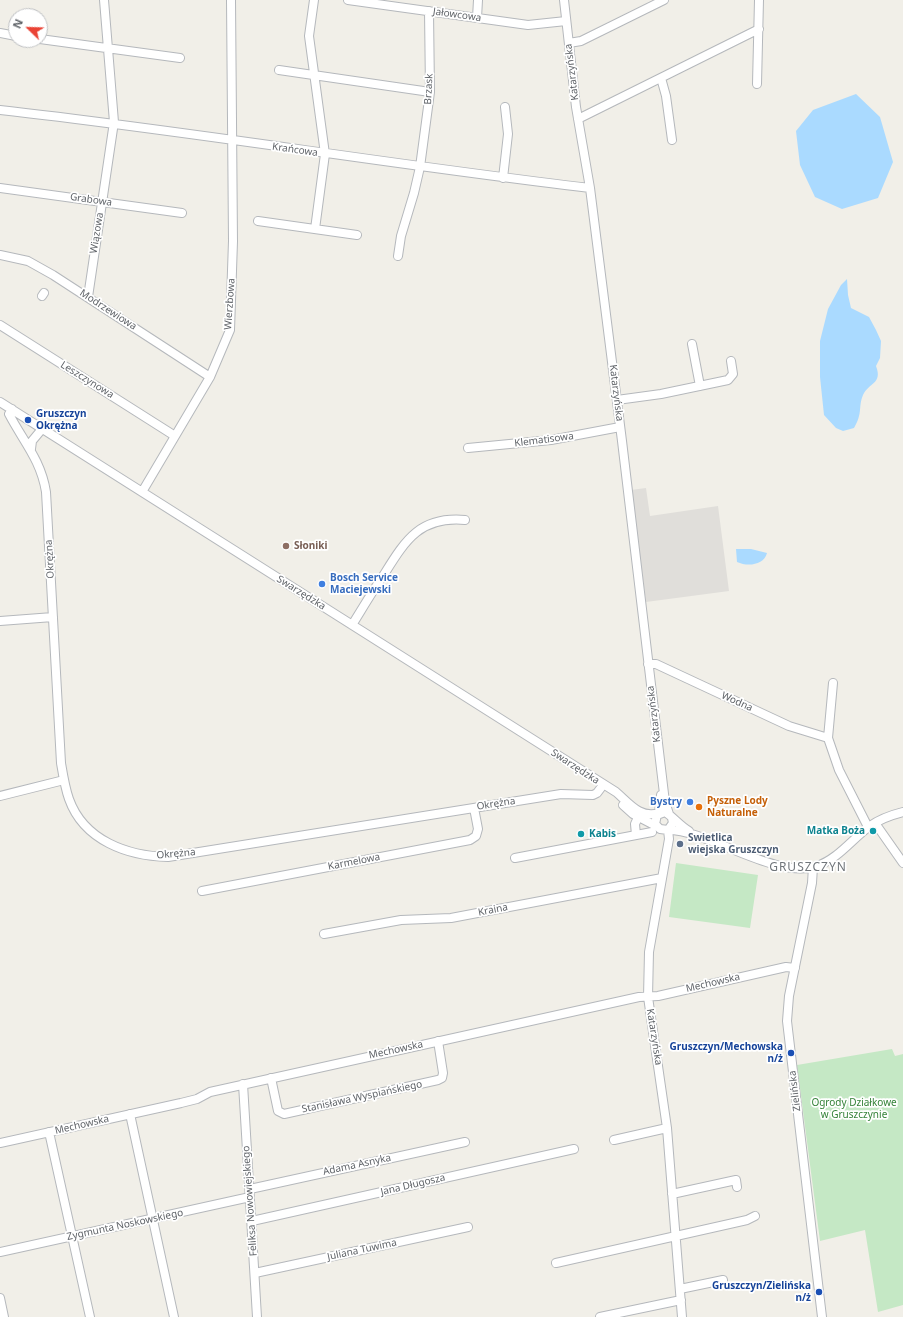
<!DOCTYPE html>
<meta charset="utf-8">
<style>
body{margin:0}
#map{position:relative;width:903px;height:1317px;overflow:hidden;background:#f1efe8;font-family:"Noto Sans",sans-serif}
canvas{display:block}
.north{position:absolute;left:8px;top:8px;width:40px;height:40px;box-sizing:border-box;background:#fff;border:1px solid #bfc1c3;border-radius:50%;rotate:293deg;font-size:11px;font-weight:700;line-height:16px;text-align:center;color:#5f6368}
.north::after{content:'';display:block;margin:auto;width:14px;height:18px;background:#ea4335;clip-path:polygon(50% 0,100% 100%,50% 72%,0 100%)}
</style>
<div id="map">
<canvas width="903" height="1317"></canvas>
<div class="north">N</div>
</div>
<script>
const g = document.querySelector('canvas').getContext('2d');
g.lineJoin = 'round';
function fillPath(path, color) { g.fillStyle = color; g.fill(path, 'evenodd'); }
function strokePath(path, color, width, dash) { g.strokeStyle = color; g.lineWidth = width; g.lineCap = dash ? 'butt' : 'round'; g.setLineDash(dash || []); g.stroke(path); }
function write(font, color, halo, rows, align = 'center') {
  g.font = font + ' "Noto Sans",sans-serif'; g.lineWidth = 3.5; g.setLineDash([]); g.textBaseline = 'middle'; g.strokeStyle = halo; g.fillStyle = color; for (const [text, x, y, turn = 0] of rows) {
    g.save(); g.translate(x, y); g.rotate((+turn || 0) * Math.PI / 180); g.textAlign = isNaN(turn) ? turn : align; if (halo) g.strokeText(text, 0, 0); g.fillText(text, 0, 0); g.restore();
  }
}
const industrial = new Path2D(`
 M646,488L650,516L718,506L729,591L646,602L631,490Z`);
const green = new Path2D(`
 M676,863L758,875L750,928L669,917Z
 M892,1049L895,1056L903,1054V1305L878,1312L865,1230L820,1241L797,1065Z`);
const water = new Path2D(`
 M856,94L880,117L893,162L878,198L842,209L815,197L800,165L796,131L813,110Z
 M847,279L848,295L851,308L869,317L876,330L881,341L880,358L876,366C883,384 868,383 863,395C858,407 863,413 854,428L843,431L836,428L824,415L820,377V341L828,309L841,285Z
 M736,549H751L767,553C764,565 748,567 737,562Z`);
const minor = new Path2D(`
 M314,0L309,36L325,154L315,229
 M348,0L528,25L566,21
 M564,0L576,107L590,188L622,441L665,802L669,814
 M477,18L478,0
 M0,33L16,36
 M40,39L180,58
 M569,43L581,41L664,0
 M279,70L430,92
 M661,78L666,96L672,140
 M757,84L759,0
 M0,110C197,132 393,165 590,188
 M578,119L759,29
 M503,178L508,134L505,107
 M0,188L182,213
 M258,221L357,235
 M0,255L28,261L53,275L210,377
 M398,256L401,236L414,193L420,167L430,92L429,11
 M42,296L44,293
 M88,297L114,122L104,0
 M0,325L175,436
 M692,344L700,386
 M617,400L661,394L728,380L733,374L731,361
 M0,402L616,792C629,803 640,819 659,813L661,795
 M12,409L9,414C23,441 41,460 46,492L61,763C63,775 65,788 69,799C84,841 128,856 168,857L561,794L593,795L597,793L603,785
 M468,448L551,440L620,427
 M31,449L32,441L42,429
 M142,492L210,377L230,330L233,241L231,0
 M0,621L53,617
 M352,625C362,609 372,592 383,576C405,541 419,516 465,520
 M648,664H656L789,726L828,738
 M833,683L828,738L839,770L868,827
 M0,796L64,780
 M623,805L633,814L656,826
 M672,818L673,823L668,830L660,829L655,824L657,815L665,812C670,814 681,827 689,831
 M875,823L903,863
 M636,835L635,824L640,813
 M515,858L652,832
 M813,867L812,883L789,996L787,1021L822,1317
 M202,891L470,840L476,836L478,829L474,808
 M324,934L401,920L451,918L662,878
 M271,1078L278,1111L284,1114L438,1080L442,1078L443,1073L438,1041
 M243,1084L257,1317
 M130,1114L174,1317
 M49,1132L90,1317
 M614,1140L667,1128
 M0,1143L181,1103L197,1099L210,1092L639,997L658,996L786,967L795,968
 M250,1189L465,1142
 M672,1194L736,1180L737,1187
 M252,1221L574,1149
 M0,1252L250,1197
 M556,1263L747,1220L755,1216
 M255,1273L468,1227
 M680,1289L723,1280
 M0,1298L4,1317
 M600,1317L681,1300
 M682,1317L667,1128L648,997L649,952L669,839L668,830C709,830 775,880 817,866C838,859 852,839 870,826C880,819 891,815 903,812`);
const markers = [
 [28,420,4,"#1a4fb4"],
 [286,546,4,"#8d6e63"],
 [322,584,4,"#3f7fe0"],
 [690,802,4,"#3f7fe0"],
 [699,807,4,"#e8710a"],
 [873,831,4,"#0f9aa8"],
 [581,834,4,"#0f9aa8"],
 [680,844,4,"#5c6f8a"],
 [791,1053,4,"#1a4fb4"],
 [819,1292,4,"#1a4fb4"]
];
const streetNames = [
 ["Jałowcowa",457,15,8],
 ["Katarzyńska",572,72,-97],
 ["Brzask",429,89,-87],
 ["Krańcowa",295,150,8],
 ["Grabowa",91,200,8],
 ["Wiązowa",97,233,-81],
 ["Wierzbowa",230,304,-86],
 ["Modrzewiowa",108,310,33],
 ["Leszczynowa",87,380,32],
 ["Katarzyńska",616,393,83],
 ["Klematisowa",544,440,-7],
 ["Okrężna",50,559,-93],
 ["Swarzędzka",301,593,32],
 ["Wodna",737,702,24],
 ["Katarzyńska",654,714,-97],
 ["Swarzędzka",575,767,33],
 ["Okrężna",496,804,-9],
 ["Okrężna",176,854,-5],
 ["Karmelowa",354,862,-11],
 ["Kraina",493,910,-11],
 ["Mechowska",713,983,-13],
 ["Katarzyńska",654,1037,81],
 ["Mechowska",396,1050,-12],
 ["Zielińska",795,1091,-97],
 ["Stanisława Wyspiańskiego",362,1097,-12],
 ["Mechowska",82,1125,-13],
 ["Adama Asnyka",357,1165,-12],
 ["Jana Długosza",413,1185,-13],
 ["Feliksa Nowowiejskiego",250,1201,-94],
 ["Zygmunta Noskowskiego",125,1225,-12],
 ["Juliana Tuwima",362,1250,-12]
];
const transitNames = [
 ["Gruszczyn",36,414,"left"],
 ["Okrężna",36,426,"left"],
 ["Gruszczyn/Mechowska",783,1047],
 ["n/ż",783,1059],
 ["Gruszczyn/Zielińska",811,1286],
 ["n/ż",811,1298]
];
const educationNames = [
 ["Słoniki",294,546]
];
const shopNames = [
 ["Bosch Service",330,578],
 ["Maciejewski",330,590],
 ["Bystry",682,802,"right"]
];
const foodNames = [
 ["Pyszne Lody",707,801],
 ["Naturalne",707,813]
];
const cultureNames = [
 ["Matka Boża",865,831],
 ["Kabis",589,834,"left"]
];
const serviceNames = [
 ["Swietlica",688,838],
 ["wiejska Gruszczyn",688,850]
];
const parkNames = [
 ["Ogrody Działkowe",854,1103],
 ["w Gruszczynie",854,1115]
];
const quarterNames = [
 ["GRUSZCZYN",808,868]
];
fillPath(industrial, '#e0deda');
fillPath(green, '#c5e8c5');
fillPath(water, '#aadaff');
strokePath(minor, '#b5b8bc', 10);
strokePath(minor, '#fff', 8);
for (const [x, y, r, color] of markers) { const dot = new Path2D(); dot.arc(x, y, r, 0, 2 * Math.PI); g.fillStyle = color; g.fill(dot); strokePath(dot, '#fff', 1.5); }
write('10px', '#5f6368', '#fff', streetNames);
write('bold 10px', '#164399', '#fff', transitNames, 'right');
write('bold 10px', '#785e54', '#fff', educationNames, 'left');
write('bold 10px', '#366cbe', '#fff', shopNames, 'left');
write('bold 10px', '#c56008', '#fff', foodNames, 'left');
write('bold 10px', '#0d838f', '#fff', cultureNames, 'right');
write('bold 10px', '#4e5e75', '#fff', serviceNames, 'left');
write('10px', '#348238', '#fff', parkNames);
g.letterSpacing = '1px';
write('12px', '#70757a', '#fff', quarterNames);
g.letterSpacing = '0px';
</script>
